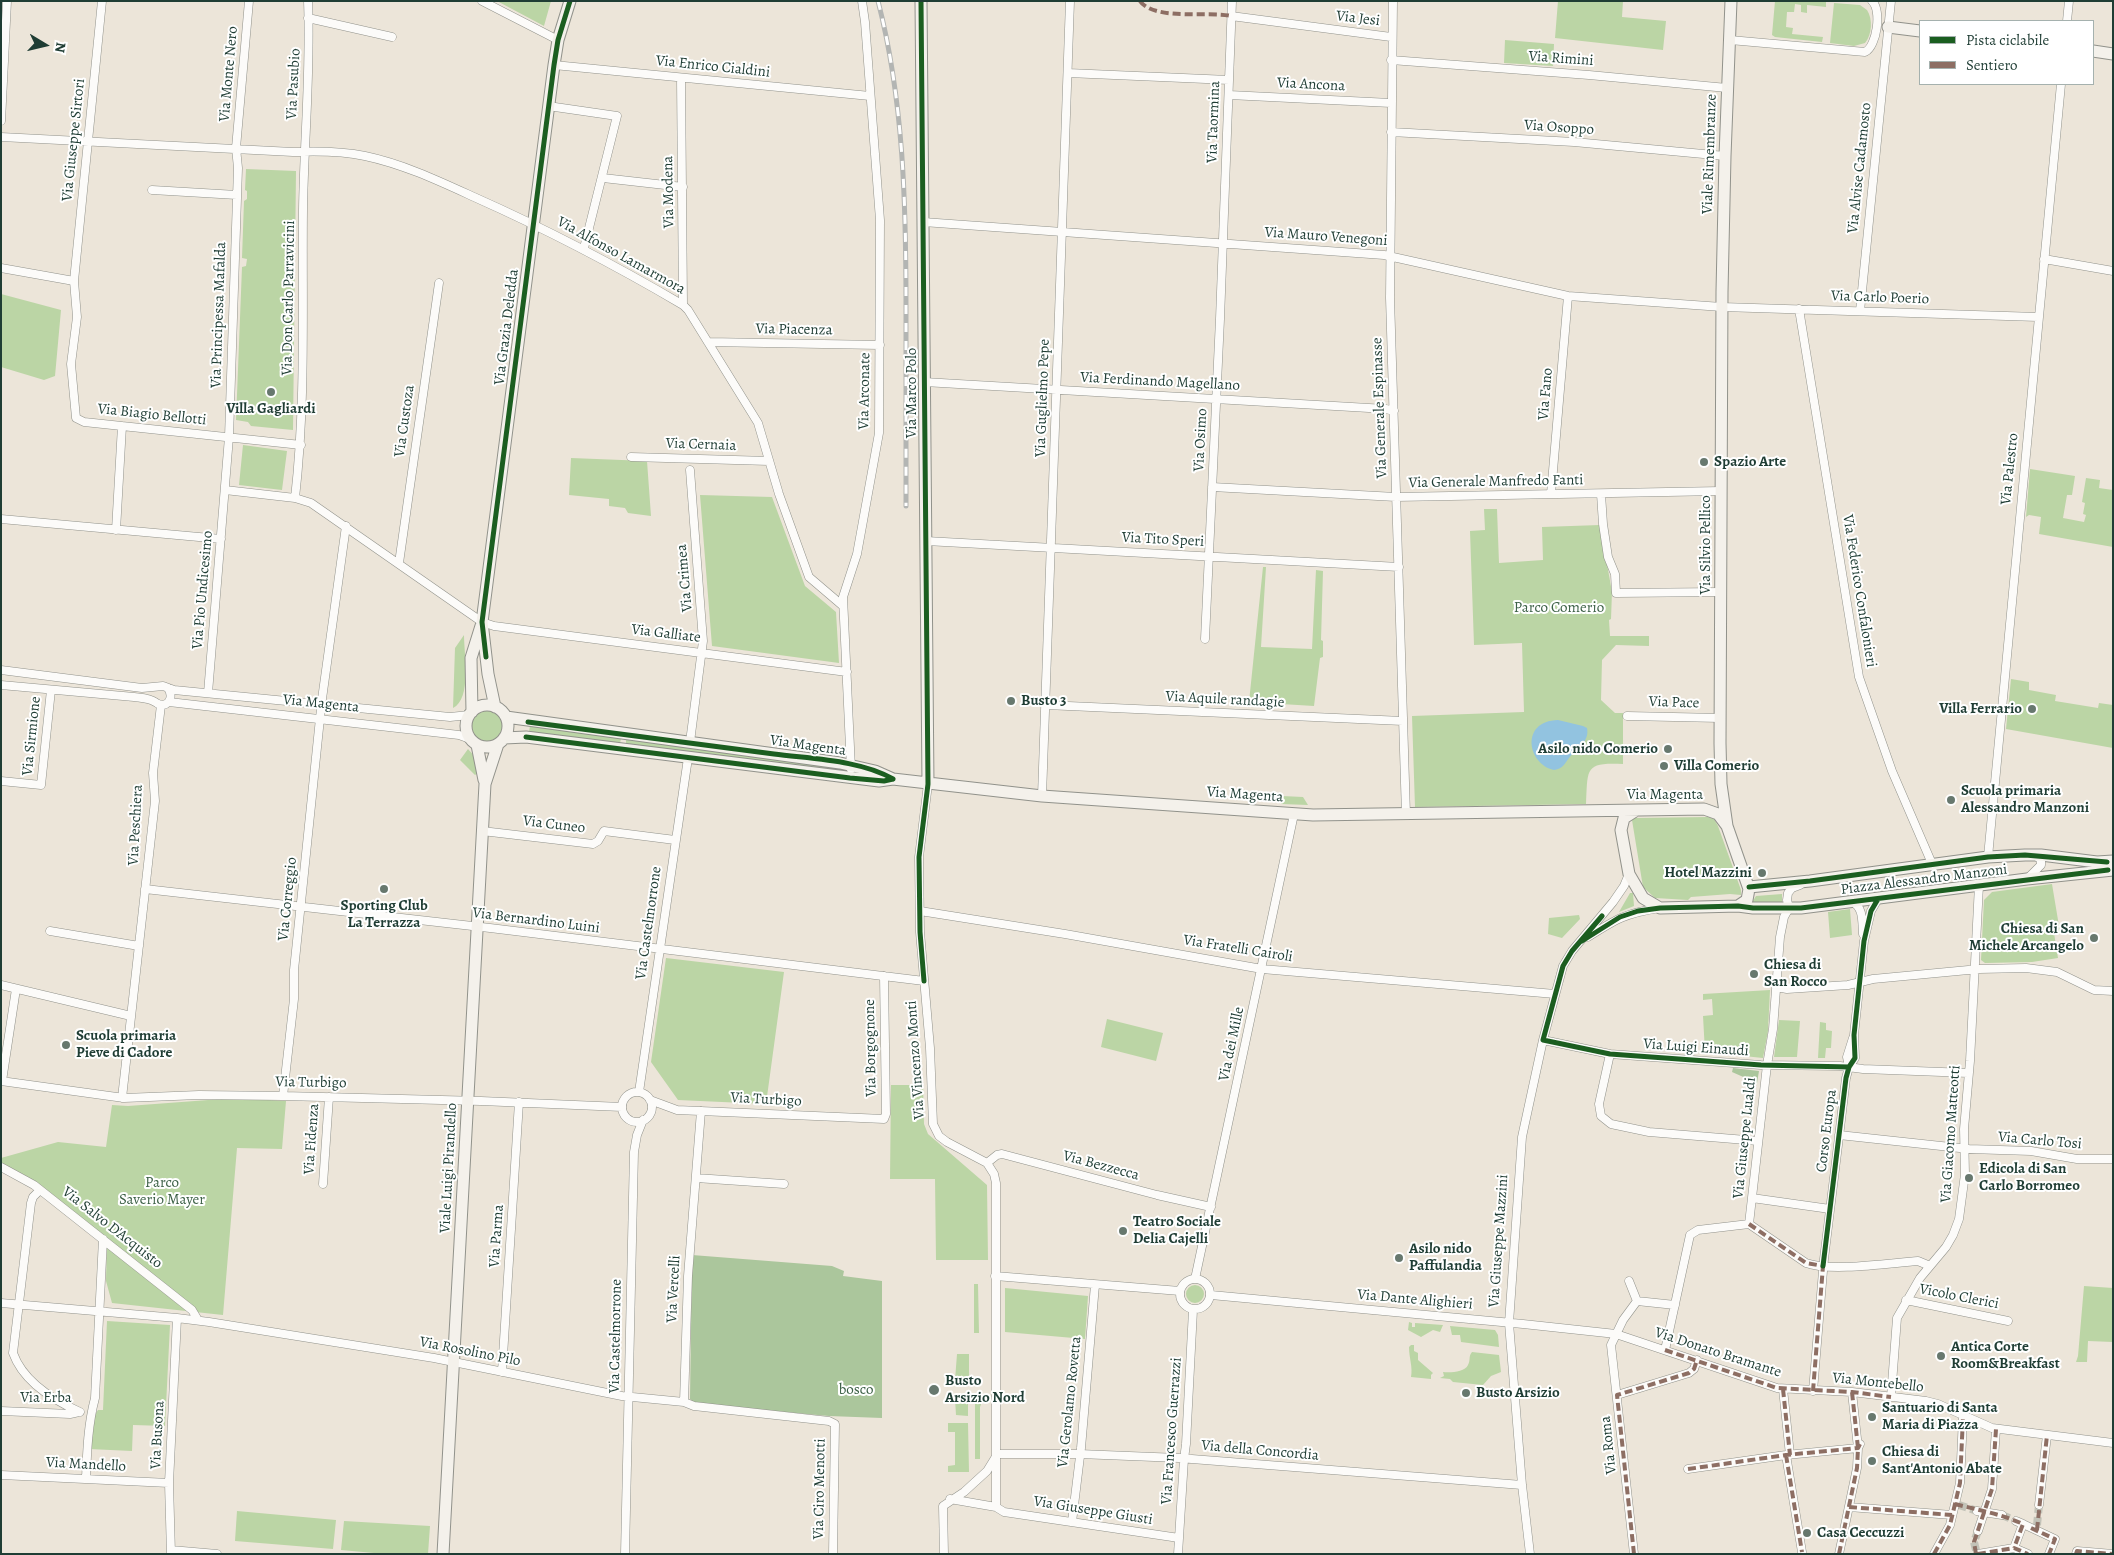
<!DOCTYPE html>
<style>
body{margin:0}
#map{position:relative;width:2114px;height:1555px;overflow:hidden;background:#ece5d9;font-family:Alegreya,serif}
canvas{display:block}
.frame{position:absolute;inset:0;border:2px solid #1f3d34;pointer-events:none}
.legend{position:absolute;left:1919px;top:20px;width:175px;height:65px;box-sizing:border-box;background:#fff;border:1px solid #a5b1ae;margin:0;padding:6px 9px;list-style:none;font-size:15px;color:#1f3d34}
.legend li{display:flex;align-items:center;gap:10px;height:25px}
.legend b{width:25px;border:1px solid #a5b1ae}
.north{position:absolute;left:20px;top:20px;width:50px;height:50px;-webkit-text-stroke:4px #fff;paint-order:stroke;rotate:99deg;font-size:14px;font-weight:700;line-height:20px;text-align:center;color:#1f3d34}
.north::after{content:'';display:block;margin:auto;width:18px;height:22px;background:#1f3d34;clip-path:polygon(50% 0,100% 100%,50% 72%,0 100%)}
</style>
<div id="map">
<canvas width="2114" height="1555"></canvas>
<div class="frame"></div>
<ul class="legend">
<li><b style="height:6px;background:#1b5e20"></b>Pista ciclabile</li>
<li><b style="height:6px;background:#8d6e63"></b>Sentiero</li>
</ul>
<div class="north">N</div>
</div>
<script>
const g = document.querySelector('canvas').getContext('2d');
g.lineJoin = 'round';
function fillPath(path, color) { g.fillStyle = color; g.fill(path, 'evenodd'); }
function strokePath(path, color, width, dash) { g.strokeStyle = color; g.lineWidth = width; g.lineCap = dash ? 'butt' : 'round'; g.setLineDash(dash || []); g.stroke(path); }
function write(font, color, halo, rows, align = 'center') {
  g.font = font + ' Alegreya,serif'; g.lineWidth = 4; g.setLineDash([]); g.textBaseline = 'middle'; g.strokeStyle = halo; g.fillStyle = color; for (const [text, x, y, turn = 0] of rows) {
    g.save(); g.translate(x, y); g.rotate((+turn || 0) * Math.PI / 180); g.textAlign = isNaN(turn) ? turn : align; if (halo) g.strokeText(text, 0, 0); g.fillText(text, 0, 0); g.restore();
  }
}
const green = new Path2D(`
 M497,1H551L544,26Z
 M1558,1H1623L1622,17L1666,21L1663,50L1555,38Z
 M1775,1L1826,2V7L1807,5V13L1801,12V5L1795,4L1794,12H1787L1786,27L1793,28L1792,34L1823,37L1822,42L1775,37L1772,35Z
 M1834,3L1860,5L1867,10C1873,19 1872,35 1865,43L1854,46L1830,43Z
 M1505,40L1554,44L1553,66L1504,63Z
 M246,169L296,171L293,430L251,426L248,422L236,420L242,267L246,266L247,259L242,258L244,201L247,199V191L245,190Z
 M1,294L61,310L55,376L44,380L1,367Z
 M243,445L287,451L282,490L239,485Z
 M571,458L647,461L651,516L628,513L625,508L609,506V499L569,495Z
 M2030,469L2075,476L2072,495H2067L2063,518L2084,522L2086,515L2083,514L2085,503L2082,502L2086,478L2100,480L2099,488L2113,490V547L2039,534L2041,517L2029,515L2026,517Z
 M700,495L772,497L805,586L836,612L839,663L712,646Z
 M1484,509H1497L1499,563L1543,560L1542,527L1600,525L1612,592L1611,619L1609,620L1610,636H1649V646L1616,645L1602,660L1601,700L1615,713H1623V764C1584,762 1588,769 1586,804L1415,807L1412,716L1524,712L1522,643L1474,645L1470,531L1485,530Z
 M1263,567H1266L1261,647L1312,649L1316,570L1323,571L1321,640L1323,641V657L1320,658L1314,706L1249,702Z
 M464,635C464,654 472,699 453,708L455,648Z
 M2011,679L2029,682V690L2056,695L2055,701L2098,708L2099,703L2113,705V748L2006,729Z
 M471 726a16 16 0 1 1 32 0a16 16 0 1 1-32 0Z
 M530,725L621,738L620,744L529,733Z
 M626,738L843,768L842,772L626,745Z
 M468,749L476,758L478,773L475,775L460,760Z
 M1282,796L1303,797L1308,805L1281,804Z
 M1708,817L1714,819L1718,826L1741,890V895L1730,894L1691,897L1688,900L1655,898L1643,887L1632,820L1635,818Z
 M2052,884L2060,932L2054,933L2058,958L2032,962L1985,963L1981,960L1984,900L1992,892Z
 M1630,893H1633L1634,906L1619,912Z
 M1782,894V903L1751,904L1756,896Z
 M1850,909L1852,935L1830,938L1828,912Z
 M1579,915L1580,919L1562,938L1548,934L1549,918Z
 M666,958L784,972L766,1104L678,1100L651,1062Z
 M1770,990L1768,1031L1763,1058L1705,1052L1703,1016L1713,1015L1712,999L1703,1000V994Z
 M1107,1019L1163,1033L1156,1061L1101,1047Z
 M1779,1020L1800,1021L1797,1057H1774Z
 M1820,1022L1826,1023V1030L1832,1031L1831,1048H1826L1825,1058H1818Z
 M891,1085H923L924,1124L928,1134L987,1185L988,1260H936L935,1179H890Z
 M235,1098L286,1101L282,1149L237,1148L223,1315L112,1303L106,1281L107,1238L36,1182L1,1164V1158L58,1142L106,1147L112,1105L128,1106Z
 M974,1284H978L979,1333H974Z
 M1186 1294a9 9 0 1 1 18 0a9 9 0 1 1-18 0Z
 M2084,1286L2113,1288V1342L2088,1341L2087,1362H2076L2078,1356Z
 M1005,1288L1088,1296L1085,1339L1005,1332Z
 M107,1321L170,1325L165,1426L133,1425L132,1451L89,1449L94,1416L98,1410H103Z
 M1409,1322L1412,1323V1327H1415V1323L1443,1325L1440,1332L1433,1330L1421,1337L1408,1330Z
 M1450,1326L1495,1330L1498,1335L1499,1347L1461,1342L1460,1335H1452Z
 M1411,1345H1414V1351L1418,1353V1360L1433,1373L1431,1375V1379L1411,1377C1413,1367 1409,1358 1409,1347Z
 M1472,1352L1499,1355L1501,1372L1491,1376L1483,1385L1453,1382L1450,1379L1440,1378L1444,1376L1443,1372C1450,1373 1465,1372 1468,1365C1471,1359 1468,1357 1472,1352Z
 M957,1354H969V1380H955Z
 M955,1399H968V1416L956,1415Z
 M975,1399H983L980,1407V1459H975Z
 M948,1423H968L969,1472H948V1466L955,1465V1432H948Z
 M237,1511L336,1520L333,1549L235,1541Z
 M344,1521L430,1526L428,1554H385L341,1550Z`);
const forest = new Path2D(`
 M1733,1068L1759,1071L1757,1083L1732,1072Z
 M692,1255L832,1266L844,1271L843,1276L882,1281V1418L829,1416L695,1404L690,1399Z`);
const water = new Path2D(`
 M1558,720L1583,726L1587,728C1590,742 1576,749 1569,758C1564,764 1564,768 1554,770C1527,764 1520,721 1558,720Z`);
const streetTunnel = new Path2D(`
 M1959,1505L1977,1511
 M2002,1515L2016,1521
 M2037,1525L2039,1505
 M1976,1550L1974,1542L1978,1531`);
const street = new Path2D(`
 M102,1L74,281L77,317L71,364L76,418L84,422L301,445
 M482,1L558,40
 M1393,1L1390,298L1406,815
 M1231,16L1391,37
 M308,18L392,37
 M2067,21L2069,1
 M1730,40L1865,52C1877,46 1882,10 1872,1
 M1391,60L1589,75L1727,88
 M554,65L870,96
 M1068,73L1229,80
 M681,78L683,305
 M1229,95L1391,103
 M548,106L617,116L584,248
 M1,121L7,1
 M1391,132L1574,142L1725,156
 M1,137L293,152C317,151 341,151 365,156C403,164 439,181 474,197C546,229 615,265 683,305L688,310L758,423L779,494L809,577L843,606
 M603,178L683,187
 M152,190L237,195
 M923,222L1384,255L1568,296L1722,307L2038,317
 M2044,259L2113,271
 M1,268L74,281
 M1799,309L1859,677L1892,771L1933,866
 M1860,311L1891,1
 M708,342L880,345
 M924,382L1386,409L1394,411
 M631,457L769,461
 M1212,487L1396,497L1721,491
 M225,490L295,498L311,503L482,622L494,626L847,672
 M1551,494L1568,296
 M1601,494L1603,524L1608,557L1615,574L1616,593L1721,592
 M295,498C306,402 302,306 303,210C304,140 311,71 308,1
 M1,519L221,539
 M116,530L122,426
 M926,541L1399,567
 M399,563L439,283
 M1205,639L1220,319L1232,1
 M1,670L142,688L163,686L174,690L450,717L469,715
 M1,685L134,697C141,698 149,698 155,702C159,704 158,705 163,705C172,703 172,694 168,688
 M208,693L229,437L238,168L236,148L249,1
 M169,702L459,735L470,739
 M1046,705L1403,721
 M1627,716L1720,718
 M690,742L703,641L690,470
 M851,769L843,597L857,554L879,433L880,220L865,22L862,1
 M1,781L41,785L51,690
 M928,784L919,857L920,932L930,1048L933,1124L939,1136L947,1142L987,1163L994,1174L996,1183V1507
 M1042,796L1070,1
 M482,831L593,844L598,841L604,831L675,840
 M1988,857L2061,84
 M2027,879L2041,865V860L2035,855
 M145,889L490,928L924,981
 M1852,902C1864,907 1862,923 1863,934
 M920,911L1065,934L1262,969L1555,994
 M50,931L139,946
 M1588,937C1616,919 1626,913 1660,908
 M1,985L131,1016
 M1776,987L1787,989L1848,985L1873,979L1979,969L2026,968L2057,972L2094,990L2113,991
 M1543,1040L1610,1054L1761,1065L1840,1066L1863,1069L1968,1073
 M1610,1054L1599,1104L1601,1116L1611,1124L1649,1132L1758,1141
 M1849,1067L1847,1057L1853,1038
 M1,1081L124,1098L199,1095L283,1096L481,1101L622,1107
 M2,1081L16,989
 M639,1092L688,758
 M622 1107a15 15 0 1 1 30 0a15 15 0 1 1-30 0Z
 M283,1096L294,999V970L322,699L346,526
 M122,1098L155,801L153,773L161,705
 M650,1100L677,1110L884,1119L886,1114L884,976
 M1839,1135L1969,1149L2031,1151L2077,1159H2113
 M987,1163L997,1155L1002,1154L1157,1195L1211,1207
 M1,1167L34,1185L192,1310L198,1320
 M696,1178L784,1184
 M323,1184L329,1097
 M40,1190L33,1197L31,1203L13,1353C23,1381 53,1400 80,1412
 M1752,1198L1830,1209
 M1749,1224L1767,1065L1773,1029L1780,937L1784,917L1789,908L1787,900L1788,893L1792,888L1800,885
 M1749,1224L1806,1263C1830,1272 1890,1263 1918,1261L1930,1266
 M995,1276L1180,1291
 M1180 1294a15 15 0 1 1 30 0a15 15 0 1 1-30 0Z
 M1195,1279L1294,814
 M1629,1281L1637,1301
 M1211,1295L1523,1324L1616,1334L1777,1388L1852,1392L1926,1401L1938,1404L1992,1428L2113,1443
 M1906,1300L2008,1321
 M1,1303L177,1318L209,1322L434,1358L622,1396L684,1402L694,1406L829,1421L835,1424L833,1554
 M1665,1350L1690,1235L1698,1230L1749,1224
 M502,1372L519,1102
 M1783,1389L1790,1455
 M1813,1391L1824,1259L1838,1145L1846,1078L1849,1067L1855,1058L1854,1035L1864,941L1871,911L1878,899
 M1617,1395L1689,1373L1694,1369L1697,1360
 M1891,1397L1897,1318L1920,1278L1946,1247L1953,1235L1959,1219L1965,1174L1964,1129L1970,1061L1979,885
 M684,1402L688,1276L701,1111
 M1,1411L70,1414L79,1412
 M996,1454H1079L1179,1458L1522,1485
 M1786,1455L1802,1552
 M1688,1469L1786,1455L1858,1448L1860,1444
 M1,1475L169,1483
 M86,1479C87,1451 88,1424 95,1398L103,1239
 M950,1499L996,1507L1004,1512L1179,1538
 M2039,1505L2047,1435
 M1849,1507L1952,1515
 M1977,1511L2002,1515
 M1072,1522L1081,1448L1095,1285
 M2023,1524L2055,1539L2049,1554
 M1978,1531L1992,1489L1996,1429
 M2014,1548L2023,1524L2016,1521
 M171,1550L217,1554
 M171,1554L169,1483L177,1318
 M625,1554L634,1152L637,1135L643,1120
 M944,1554L943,1506L964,1492L987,1471L995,1458
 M1178,1554L1184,1459L1186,1444L1193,1310
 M1530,1554L1522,1485L1509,1323L1522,1137L1543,1040L1563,966L1572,951L1613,902L1624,886L1629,874
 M1634,1554L1611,1345L1623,1320L1637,1301L1675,1305
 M1839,1554L1857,1468L1858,1448L1852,1392
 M1934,1554L1950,1525L1960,1483L1963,1417
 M1978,1554L2014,1548L2028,1554
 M2076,1554L2077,1551L2113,1554`);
const secondary = new Path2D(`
 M921,1L928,784
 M1731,1L1725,156L1722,292L1720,743L1721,784L1727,826L1749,889L1747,900L1738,906
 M1888,27L1920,31
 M2093,51L2113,54
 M466 726a21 21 0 1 1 42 0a21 21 0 1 1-42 0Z
 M495,707L488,674L482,622L554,65L558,40L570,1
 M472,712L471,658L481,626
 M506,717L840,763L875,771L893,779
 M504,738L526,737L879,781L893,779L1042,796L1313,815L1704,809L1718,814L1727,826
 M477,745L484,780
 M1635,811L1624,818L1621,830L1629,874L1643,898L1660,908L1738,906L1753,908H1801L2027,879L2113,870
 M1749,887L1810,881L1988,857L2025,855H2041L2097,862L2113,861
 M443,1554L485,784L498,744`);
const rail = new Path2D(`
 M878,1C904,102 906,206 906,309C906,375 906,440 906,506`);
const quiet = new Path2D(`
 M1140,1C1154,21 1209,11 1231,16
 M1749,1224L1806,1263L1823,1266L1813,1391
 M1665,1350L1777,1388L1852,1392L1891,1397
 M1783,1389L1790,1455
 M1786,1455L1802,1552
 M1688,1469L1786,1455L1858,1448L1860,1444
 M1955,1504C1978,1510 2001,1514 2023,1524L2014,1548
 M1849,1507L1952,1515
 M2031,1528L2055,1539L2049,1554
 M2037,1530L2047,1435
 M1634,1554L1617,1395L1689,1373L1694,1369L1697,1360
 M1839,1554L1857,1468L1858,1448L1852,1392
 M1934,1554L1950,1525L1960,1483L1963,1417
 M1976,1554L1974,1542L1992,1489L1996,1429
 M1978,1554L2014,1548L2028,1554
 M2076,1554L2077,1551L2113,1554`);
const cycleway = new Path2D(`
 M921,1L928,784L919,857L920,932L924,981
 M486,657L482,622L554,65L558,40L570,1
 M528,722C610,732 692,743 774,754C811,759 861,760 893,779
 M526,737L850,778L884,781L893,779
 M1749,887L1810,881L1988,857L2025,855L2107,862
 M1602,916L1572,951L1563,966L1543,1040L1610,1054L1761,1065L1849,1067
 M1582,941L1620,917L1638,911L1660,908L1738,906L1753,908H1801L2108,870
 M1823,1266L1846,1078L1849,1067L1855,1058L1854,1035L1864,941L1871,911L1878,899`);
const markers = [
 [271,392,5,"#67786e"],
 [1704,462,5,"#67786e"],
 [1011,701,5,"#67786e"],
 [2032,709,5,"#67786e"],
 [1668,749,5,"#67786e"],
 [1664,766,5,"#67786e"],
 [1951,800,5,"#67786e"],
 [1762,873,5,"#67786e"],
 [384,889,5,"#67786e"],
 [2094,938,5,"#67786e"],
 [1754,974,5,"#67786e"],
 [66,1045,5,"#67786e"],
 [1969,1178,5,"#67786e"],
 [1123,1231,5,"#67786e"],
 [1399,1258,5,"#67786e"],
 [1941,1356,5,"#67786e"],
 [934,1390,6,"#67786e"],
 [1466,1393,5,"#67786e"],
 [1872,1417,5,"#67786e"],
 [1872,1461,5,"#67786e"],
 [1807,1533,5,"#67786e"]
];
const streetNames = [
 ["Via Jesi",1358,19,7],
 ["Via Rimini",1561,59,4],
 ["Via Enrico Cialdini",713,67,6],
 ["Via Monte Nero",229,74,-85],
 ["Via Pasubio",294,84,-87],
 ["Via Ancona",1311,85,3],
 ["Via Taormina",1214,122,-88],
 ["Via Osoppo",1559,128,4],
 ["Via Giuseppe Sirtori",74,140,-84],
 ["Viale Rimembranze",1710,154,-88],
 ["Via Alvise Cadamosto",1860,168,-84],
 ["Via Modena",669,192,-91],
 ["Via Mauro Venegoni",1326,237,4],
 ["Via Alfonso Lamarmora",621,256,29],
 ["Via Don Carlo Parravicini",289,298,-89],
 ["Via Carlo Poerio",1880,298,2],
 ["Via Principessa Mafalda",219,315,-88],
 ["Via Grazia Deledda",507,327,-83],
 ["Via Piacenza",794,330,1],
 ["Via Ferdinando Magellano",1160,382,3],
 ["Via Arconate",865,391,-89],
 ["Via Marco Polo",912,393,-90],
 ["Via Fano",1546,394,-85],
 ["Via Guglielmo Pepe",1043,398,-88],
 ["Via Generale Espinasse",1380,408,-92],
 ["Via Biagio Bellotti",152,415,6],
 ["Via Custoza",405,421,-82],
 ["Via Osimo",1201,440,-87],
 ["Via Cernaia",701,445,2],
 ["Via Palestro",2010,469,-84],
 ["Via Generale Manfredo Fanti",1496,482,-1],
 ["Via Tito Speri",1163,540,3],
 ["Via Silvio Pellico",1706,545,-90],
 ["Via Crimea",685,578,-95],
 ["Via Pio Undicesimo",203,590,-85],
 ["Via Federico Confalonieri",1859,591,81],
 ["Via Galliate",666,634,7],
 ["Via Aquile randagie",1225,700,3],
 ["Via Pace",1674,703,2],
 ["Via Magenta",321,704,6],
 ["Via Sirmione",32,736,-84],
 ["Via Magenta",808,746,8],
 ["Via Magenta",1245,795,4],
 ["Via Magenta",1665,795],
 ["Via Peschiera",136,825,-87],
 ["Via Cuneo",554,825,7],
 ["Piazza Alessandro Manzoni",1924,880,-7],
 ["Via Correggio",288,899,-84],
 ["Via Bernardino Luini",536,921,7],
 ["Via Castelmorrone",649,923,-82],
 ["Via Fratelli Cairoli",1238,949,9],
 ["Via dei Mille",1232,1044,-78],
 ["Via Borgognone",871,1048,-91],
 ["Via Luigi Einaudi",1696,1048,4],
 ["Via Vincenzo Monti",916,1060,-94],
 ["Via Turbigo",311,1083,1],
 ["Via Turbigo",766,1100,3],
 ["Corso Europa",1827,1131,-83],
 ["Via Giacomo Matteotti",1951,1134,-86],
 ["Via Giuseppe Lualdi",1745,1138,-84],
 ["Via Fidenza",312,1139,-86],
 ["Via Carlo Tosi",2040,1141,5],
 ["Via Bezzecca",1101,1166,15],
 ["Viale Luigi Pirandello",449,1168,-87],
 ["Via Salvo D'Acquisto",112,1228,38],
 ["Via Parma",497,1236,-86],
 ["Via Giuseppe Mazzini",1499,1241,-86],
 ["Via Vercelli",674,1289,-87],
 ["Vicolo Clerici",1959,1297,11],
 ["Via Dante Alighieri",1415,1300,5],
 ["Via Castelmorrone",616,1336,-89],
 ["Via Rosolino Pilo",470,1352,11],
 ["Via Donato Bramante",1718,1353,18],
 ["Via Montebello",1878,1383,6],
 ["Via Erba",46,1398],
 ["Via Gerolamo Rovetta",1070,1402,-84],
 ["Via Francesco Guerrazzi",1172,1431,-86],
 ["Via Busona",158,1435,-87],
 ["Via Roma",1609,1445,-96],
 ["Via della Concordia",1260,1451,5],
 ["Via Mandello",86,1465,3],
 ["Via Ciro Menotti",820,1489,-89],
 ["Via Giuseppe Giusti",1093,1511,9]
];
const poiNames = [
 ["Villa Gagliardi",271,409,"center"],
 ["Spazio Arte",1714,462],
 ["Busto 3",1021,701],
 ["Villa Ferrario",2022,709,"right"],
 ["Asilo nido Comerio",1658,749,"right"],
 ["Villa Comerio",1674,766],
 ["Scuola primaria",1961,791],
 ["Alessandro Manzoni",1961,808],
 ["Hotel Mazzini",1752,873,"right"],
 ["Sporting Club",384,906,"center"],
 ["La Terrazza",384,923,"center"],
 ["Chiesa di San",2084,929,"right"],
 ["Michele Arcangelo",2084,946,"right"],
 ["Chiesa di",1764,965],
 ["San Rocco",1764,982],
 ["Scuola primaria",76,1036],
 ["Pieve di Cadore",76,1053],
 ["Edicola di San",1979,1169],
 ["Carlo Borromeo",1979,1186],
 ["Teatro Sociale",1133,1222],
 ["Delia Cajelli",1133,1239],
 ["Asilo nido",1409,1249],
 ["Paffulandia",1409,1266],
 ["Antica Corte",1951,1347],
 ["Room&Breakfast",1951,1364],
 ["Busto",945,1381],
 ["Arsizio Nord",945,1398],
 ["Busto Arsizio",1476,1393],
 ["Santuario di Santa",1882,1408],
 ["Maria di Piazza",1882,1425],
 ["Chiesa di",1882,1452],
 ["Sant'Antonio Abate",1882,1469],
 ["Casa Ceccuzzi",1817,1533]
];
const parkNames = [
 ["Parco Comerio",1559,608],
 ["Parco",162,1183],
 ["Saverio Mayer",162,1200],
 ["bosco",856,1390]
];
fillPath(green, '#bbd5a5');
fillPath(forest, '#abc69c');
fillPath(water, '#92c3e0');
strokePath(streetTunnel, '#c3c3b8', 8, [8, 4]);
strokePath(street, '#91928b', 9);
strokePath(secondary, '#91928b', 13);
strokePath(street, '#fcfbf9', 8);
strokePath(secondary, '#f4f1eb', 11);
strokePath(rail, '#b3b5b3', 5);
strokePath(rail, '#fff', 3, [9]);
strokePath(quiet, '#8d6e63', 4, [8, 4]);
strokePath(cycleway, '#1b5e20', 5);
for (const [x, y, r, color] of markers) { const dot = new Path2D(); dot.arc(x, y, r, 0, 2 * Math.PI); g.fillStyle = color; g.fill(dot); strokePath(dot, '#fff', 2); }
write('15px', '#1f3d34', '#fff', streetNames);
write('bold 15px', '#1f3d34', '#fff', poiNames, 'left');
write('15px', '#3c6046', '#fff', parkNames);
</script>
